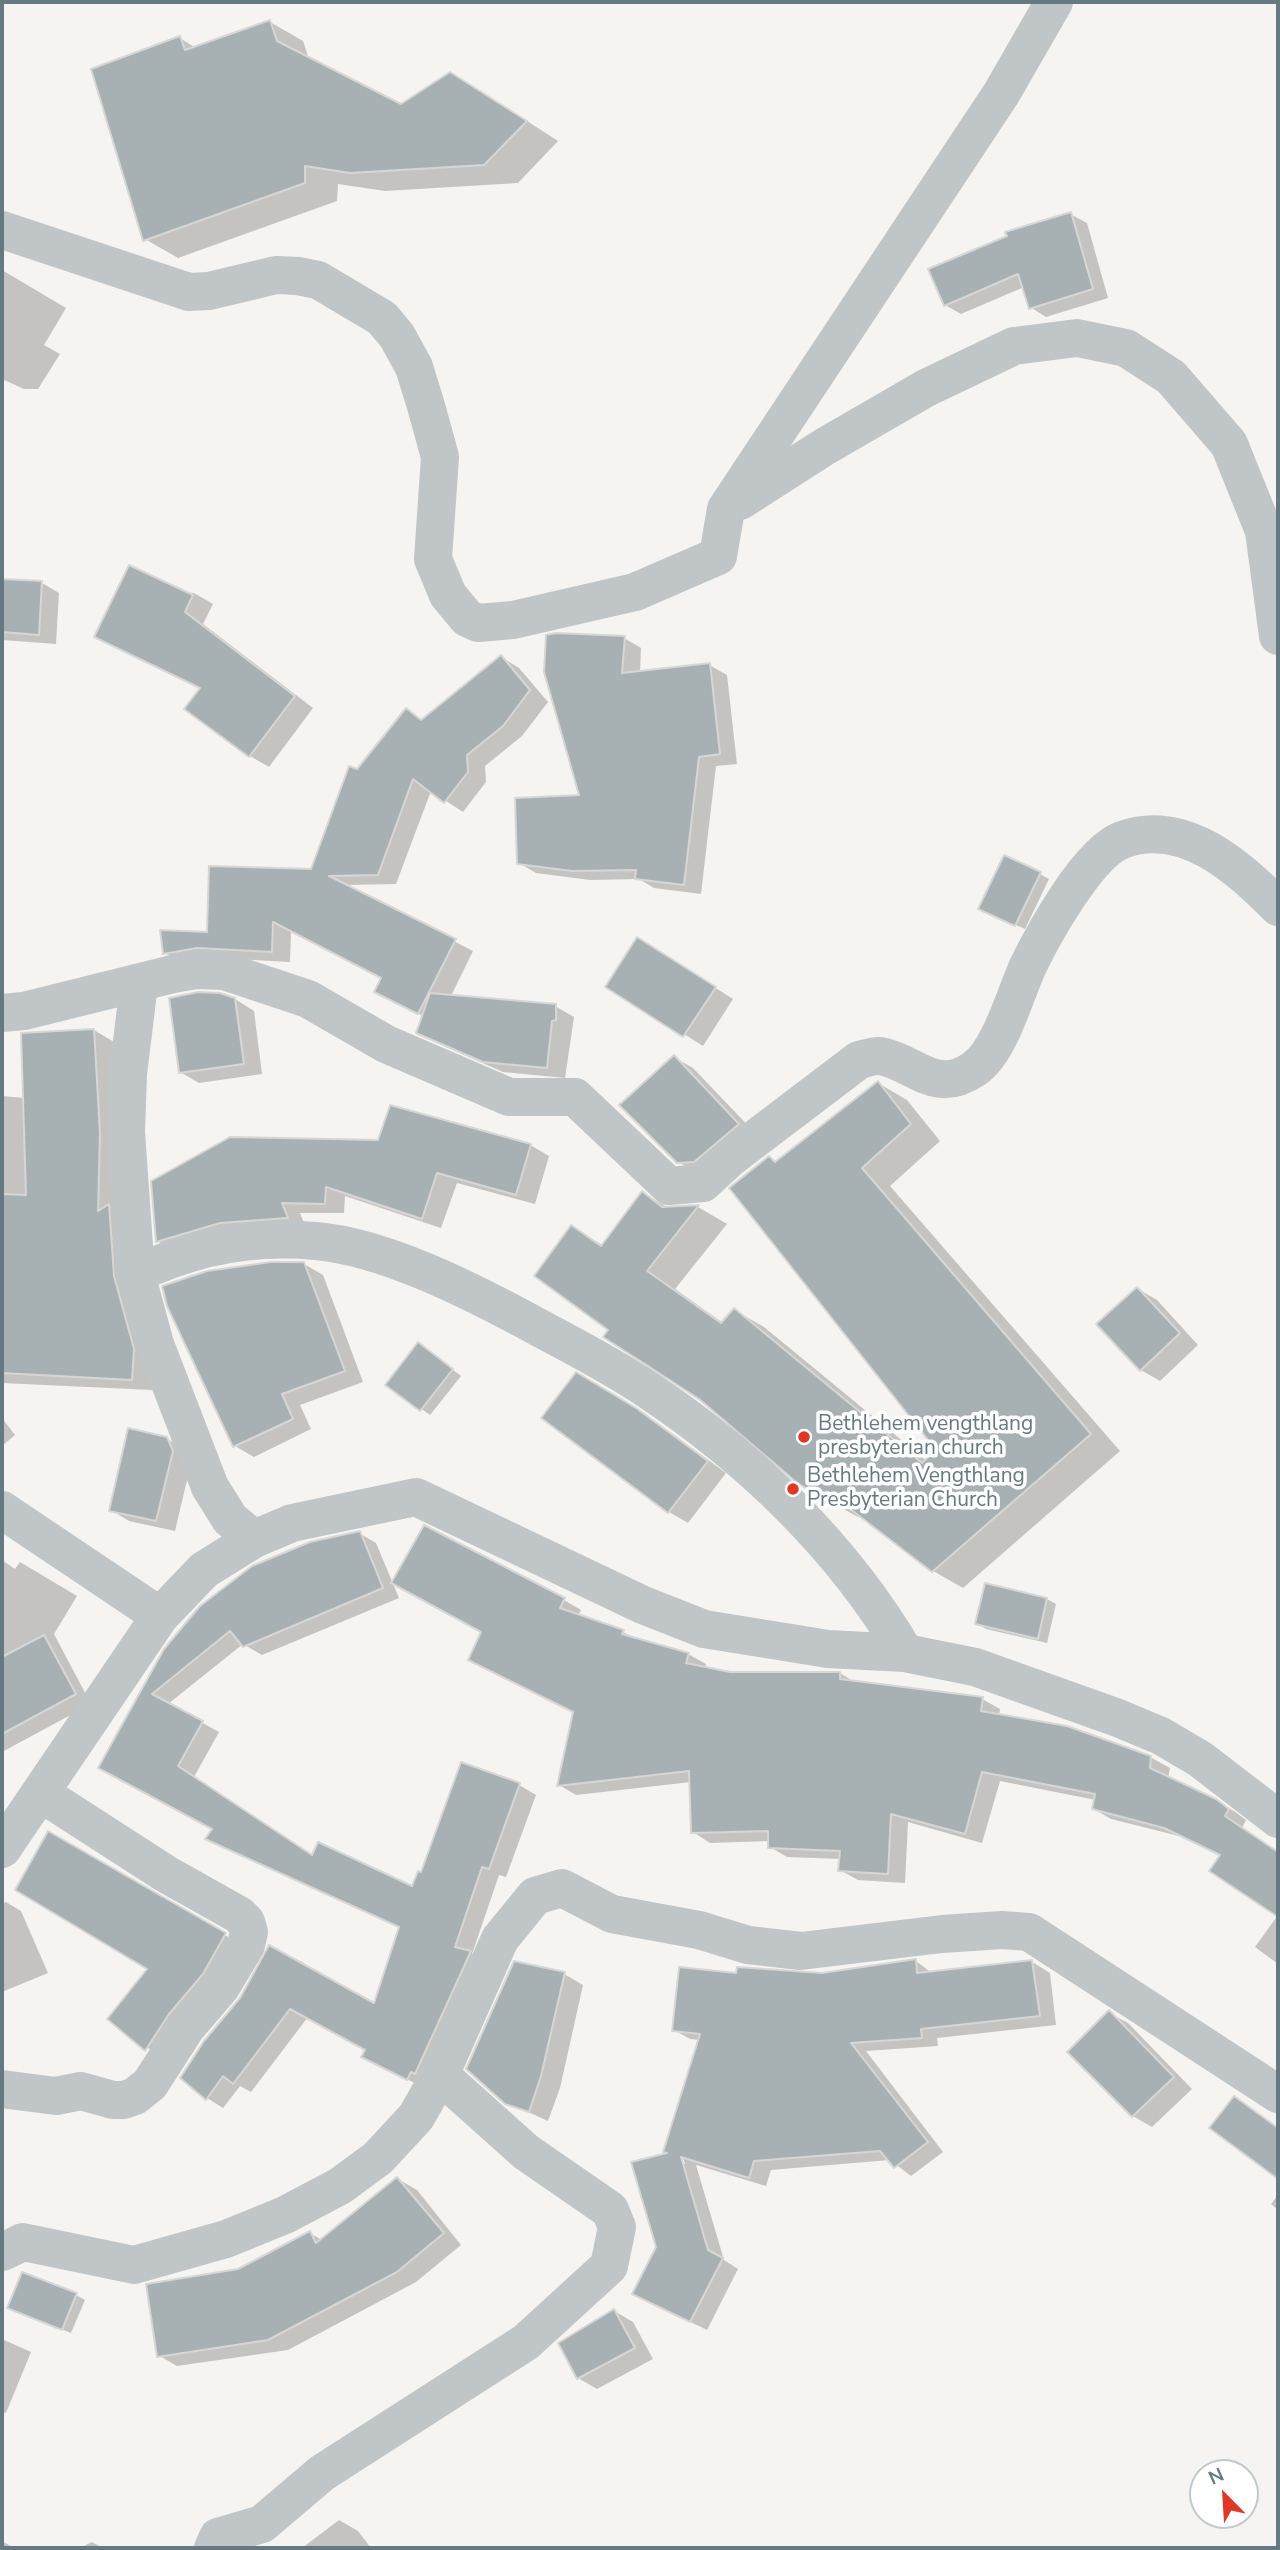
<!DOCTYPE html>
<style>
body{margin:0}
#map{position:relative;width:1280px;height:2550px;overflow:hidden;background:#f5f4f1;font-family:"Nunito Sans",sans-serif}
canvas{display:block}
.frame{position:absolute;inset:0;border:4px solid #647982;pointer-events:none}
.north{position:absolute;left:1189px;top:2459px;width:70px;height:70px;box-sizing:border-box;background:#fff;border:2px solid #c1c9cd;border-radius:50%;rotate:336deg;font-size:19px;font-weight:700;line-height:28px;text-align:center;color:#647982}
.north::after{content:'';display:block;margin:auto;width:24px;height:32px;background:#e03625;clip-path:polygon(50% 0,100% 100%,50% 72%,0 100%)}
</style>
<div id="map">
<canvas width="1280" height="2550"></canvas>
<div class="frame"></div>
<div class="north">N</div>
</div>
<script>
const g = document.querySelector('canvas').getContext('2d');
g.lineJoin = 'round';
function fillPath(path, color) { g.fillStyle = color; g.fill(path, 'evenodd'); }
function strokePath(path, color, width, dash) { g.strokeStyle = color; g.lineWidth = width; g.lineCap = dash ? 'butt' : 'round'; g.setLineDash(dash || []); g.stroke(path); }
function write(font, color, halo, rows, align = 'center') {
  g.font = font + ' "Nunito Sans",sans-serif'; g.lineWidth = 7; g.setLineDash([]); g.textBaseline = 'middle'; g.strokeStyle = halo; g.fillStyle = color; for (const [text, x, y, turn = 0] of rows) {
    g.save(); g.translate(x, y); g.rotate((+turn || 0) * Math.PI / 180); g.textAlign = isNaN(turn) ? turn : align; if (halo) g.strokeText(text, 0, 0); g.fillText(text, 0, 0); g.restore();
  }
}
const shadow = new Path2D(`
 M270,22L303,41L309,59L401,106L484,93L558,141L518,183L385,191L338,184L337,201L178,258L145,239L180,38L196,48Z
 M1070,214L1087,223L1108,298L1046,317L1030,307L1024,287L961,314L945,305Z
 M2,270L66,308L44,345L60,354L38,389H24L2,379Z
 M2,580L42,583L59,593L56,644L2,640Z
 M120,588L194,593L213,604L203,624L313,708L269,767L250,756L202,689L96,637Z
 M624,638L641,648L640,673L709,665L727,675L737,764L716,766L701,894L654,888L639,879L590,880L536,873L519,863L581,797Z
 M501,657L519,668L548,702L522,736L485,766L486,782L463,812L431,791L396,884L345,885L473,951L451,996L555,1006L574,1017L565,1078L503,1072L437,1043L418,1032L423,1016L395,1002L383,979L291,931L290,962L216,958L183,963L165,953L209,934L312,870L358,772L406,711L423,720Z
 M1040,874L1049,879L1025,929L990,914Z
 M656,950L733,999L703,1046L607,986Z
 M235,999L254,1011L262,1074L199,1083L180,1072Z
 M94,1030L114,1042L153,1362L152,1390L2,1383V1096L25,1098Z
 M674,1057L693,1068L757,1135L698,1173L678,1162Z
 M878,1083L907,1100L940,1141L890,1186L1120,1451L963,1588L933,1571L860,1515L858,1517L829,1501L611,1330L572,1227L604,1246L643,1193L669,1208L698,1207L727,1224L675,1289L723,1323L734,1310L764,1327L927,1461L938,1450L769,1158L777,1163Z
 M530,1145L549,1156L535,1204L457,1183L441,1228L345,1196L344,1213H300L306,1228L176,1252L157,1241L153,1182Z
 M304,1264L323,1275L363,1382L300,1405L311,1429L254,1457L235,1446Z
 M1138,1289L1157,1300L1198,1345L1160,1381L1141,1370Z
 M427,1350L461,1376L430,1415L388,1385Z
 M577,1375L655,1421L726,1473L688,1523L669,1512Z
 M2,1418L15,1435L2,1446Z
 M167,1439L186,1450L191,1463L175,1531L129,1521L111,1510Z
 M359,1533L376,1543L399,1598L262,1655L243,1644L168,1704L219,1732L194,1777L313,1857L414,1889L422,1874L519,1785L536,1795L506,1877L499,1875L472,1954L487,1962L425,2088L380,2066L367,2049L308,2017L251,2092L240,2086L223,2108L207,2098L241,1999L375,2006L400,1928L224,1848L208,1839L214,1829L117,1777L166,1650Z
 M2,1560L15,1569L20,1562L77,1596L54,1634L91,1704L2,1752Z
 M986,1585L1047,1599L1056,1604L1047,1643L986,1629L977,1623Z
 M564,1600L581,1610L578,1616L623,1632L640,1641L688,1654L706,1664L705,1668L730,1674L840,1673L856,1683L982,1699L1000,1709L999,1716L1067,1728L1152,1758L1170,1768L1168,1778L1234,1811L1246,1820L1242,1828L1278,1853V1964L1255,1947L1278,1915L1212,1871L1222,1856L1183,1837L1111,1819L1094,1809L1096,1800L1000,1781L982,1843L908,1822L905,1883L858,1880L840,1870L841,1859L787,1857L770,1847V1841L710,1843L693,1832L691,1782L576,1795L559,1785L574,1712L470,1660Z
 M49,1833L242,1945L163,2059L109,2019L150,1969Z
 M6,1902L21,1911L48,1973L2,1992V1904Z
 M916,1961L933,1974L1034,1963L1050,1973L1056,2025L937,2038L938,2046L866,2051L943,2152L911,2176L890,2160L771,2170L766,2186L696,2165L724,2260L738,2269L707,2330L651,2303L670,2154L700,2040L690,2039L674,2030L738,1974H822ZM681,2151L685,2164H681L678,2152Z
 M564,1974L583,1985L560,2088L548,2121L506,2102Z
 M1109,2013L1128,2023L1192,2089L1152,2127L1133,2116Z
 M1235,2098L1278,2127V2177L1212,2128Z
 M398,2179L417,2190L461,2245L416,2282L288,2350L177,2366L158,2355L239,2271L310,2233L322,2240Z
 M1278,2195V2210L1271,2204Z
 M76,2295L85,2300L71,2333L18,2312Z
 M614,2311L633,2322L653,2359L597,2389L578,2378Z
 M2,2339L31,2352L6,2413L2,2412Z
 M339,2520L358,2531L371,2548H302Z
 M2,2541L14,2548H2Z
 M92,2542L103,2548H80Z`);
const building = new Path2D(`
 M270,20L277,41L401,104L450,72L527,121L484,165L350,173L305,166V183L143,241L91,69L180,36L185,50Z
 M1071,212L1093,289L1029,309L1018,274L944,306L928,269L1007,236L1005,232Z
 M129,565L193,595L185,612L295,696L249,757L184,709L200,688L94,637Z
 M2,579L42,581L39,635L2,632Z
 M556,633L625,636L622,673L710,663L720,754L699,757L684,885L635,879L636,870L572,871L517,864L515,798L579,795L544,672L546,635Z
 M501,655L530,690L503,726L467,755L468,772L444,803L413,779L378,875L329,876L456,939L418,1014L374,992L381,978L273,922L272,952L197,948L163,954L160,930L207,932L209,866L311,869L349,766L357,769L406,708L421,720Z
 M1004,855L1041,872L1015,926L978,909Z
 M637,937L716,987L683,1037L605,987Z
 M198,992L220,993L235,998L244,1064L179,1073L169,998Z
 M430,993L556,1004V1020L552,1021L547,1068L483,1062L416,1033Z
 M94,1029L100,1133L98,1211L109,1204L114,1276L134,1349L132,1380L2,1373V1194L26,1195L21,1033Z
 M674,1055L739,1124L694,1162L677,1163L619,1105Z
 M878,1081L911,1124L862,1168L1091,1434L932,1572L832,1495L828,1502L796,1482L699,1399L603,1337L608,1330L534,1276L571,1225L601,1246L642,1191L662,1207L699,1205L647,1271L721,1323L734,1308L922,1463L936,1450L729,1188L769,1156L775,1162Z
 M390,1105L531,1144L516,1195L437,1173L422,1219L326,1187L325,1204L282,1203L288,1218L220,1223L156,1242L151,1181L230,1137L378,1140Z
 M271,1262H304L345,1371L282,1394L293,1419L233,1447L167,1306L162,1286L207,1271Z
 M1137,1287L1180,1333L1140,1371L1096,1324Z
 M418,1342L453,1369L420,1411L385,1385Z
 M576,1372L636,1408L708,1461L668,1513L541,1418Z
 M128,1428L167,1437L173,1451L156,1521L109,1511Z
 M424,1525L565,1598L560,1608L624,1630L622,1634L689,1653L686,1663L730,1672H840V1679L983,1697L981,1711L1067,1726L1151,1756L1150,1768L1216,1799L1229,1809L1225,1816L1278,1852V1917L1209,1871L1220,1855L1164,1828L1092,1809L1095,1794L982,1772L965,1834L891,1814L888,1874L838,1871L840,1851L768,1848V1831L691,1833L689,1771L557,1786L573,1712L468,1660L481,1632L391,1583Z
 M360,1531L383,1588L243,1647L230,1631L152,1694L203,1721L178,1766L312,1855L318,1842L412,1886L418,1871L421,1872L461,1762L520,1783L489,1869L482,1867L455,1947L471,1951L415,2074L411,2072L407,2080L361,2057L365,2050L290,2009L233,2084L223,2076L206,2100L180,2078L204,2041L240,1998L269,1945L374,2003L399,1927L205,1839L212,1829L98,1768L164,1649L200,1606L252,1566L310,1542Z
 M985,1583L1047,1598L1038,1639L975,1624Z
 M44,1635L76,1694L2,1734V1657Z
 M48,1831L226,1933L203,1974L169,2014L145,2051L107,2019L147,1969L15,1890Z
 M916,1959L917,1973L1032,1960L1040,2016L921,2029L922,2038L851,2043L928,2142L894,2168L880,2151L754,2161L749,2178L681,2157L708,2250L723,2258L690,2322L632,2294L656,2247L631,2162L667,2153L663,2152L700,2034L672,2031L679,1967L736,1973L737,1967L822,1973Z
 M514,1961L565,1972L541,2076L529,2112L505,2104L466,2069Z
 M1109,2010L1174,2077L1132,2117L1067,2052Z
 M1234,2096L1278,2128V2179L1209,2128Z
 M397,2177L444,2233L397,2272L268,2340L157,2357L146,2284L238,2269L310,2231L316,2243Z
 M22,2272L77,2293L62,2330L7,2308Z
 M614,2309L635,2348L577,2379L558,2343Z`);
const street = new Path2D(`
 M2,230L189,292L209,291L276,275L298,276L318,280L382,318L397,336L414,367L426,406L440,457L433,559L448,595L467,618L478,623L513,620L635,592L718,556L726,509L1001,94L1054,2
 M740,501L824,447L926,388L1014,346L1077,338L1126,348L1171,377L1229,444L1264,531L1278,636
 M139,984L128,1074L126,1132L136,1274L155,1344L210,1487L230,1519L254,1539
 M2,1013L24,1011L173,974L196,970L224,971L308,999L386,1044L509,1097H575L669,1186L703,1183L730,1158L859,1060C865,1059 874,1055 880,1056C915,1062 935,1096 974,1069C1000,1052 1015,994 1028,966C1044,933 1088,853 1122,840C1183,817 1239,867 1278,907
 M136,1274C192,1247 254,1235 316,1241C383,1247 465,1288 523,1319C565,1342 608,1363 648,1390C750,1458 843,1547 905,1653
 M2,1510L160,1616
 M2,1849L160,1616L204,1570L254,1539L292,1523L416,1497L643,1605L704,1629L828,1649L905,1653L975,1667L1118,1718L1161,1736L1200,1759L1278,1819
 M2,2089L56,2096L81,2091L113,2100H124L135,2096L150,2084L186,2028L221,1987L246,1945L249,1932L246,1922L239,1915L166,1874L42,1794
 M2,2252L23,2242L134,2265L226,2239L285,2215L340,2186L378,2158L416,2117L440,2075L500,1939L535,1896L562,1888L612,1914L699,1930L748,1945L801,1951L942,1934L1002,1930L1029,1932L1278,2094
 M213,2548L218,2537L262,2524L322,2473L526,2342L609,2266L617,2227L610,2210L526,2152L440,2075`);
const markers = [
 [804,1437,7,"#e03625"],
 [793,1489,7,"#e03625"]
];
const poiNames = [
 ["Bethlehem vengthlang",818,1425],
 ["presbyterian church",818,1449],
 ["Bethlehem Vengthlang",807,1477],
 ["Presbyterian Church",807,1501]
];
fillPath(shadow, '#0003');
fillPath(building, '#a7b1b4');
strokePath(building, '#d6d6d4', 2);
strokePath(street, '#c0c5c7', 38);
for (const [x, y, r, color] of markers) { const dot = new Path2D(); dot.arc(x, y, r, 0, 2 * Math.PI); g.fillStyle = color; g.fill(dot); strokePath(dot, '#fff', 2.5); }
write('21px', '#647982', '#fff', poiNames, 'left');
</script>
